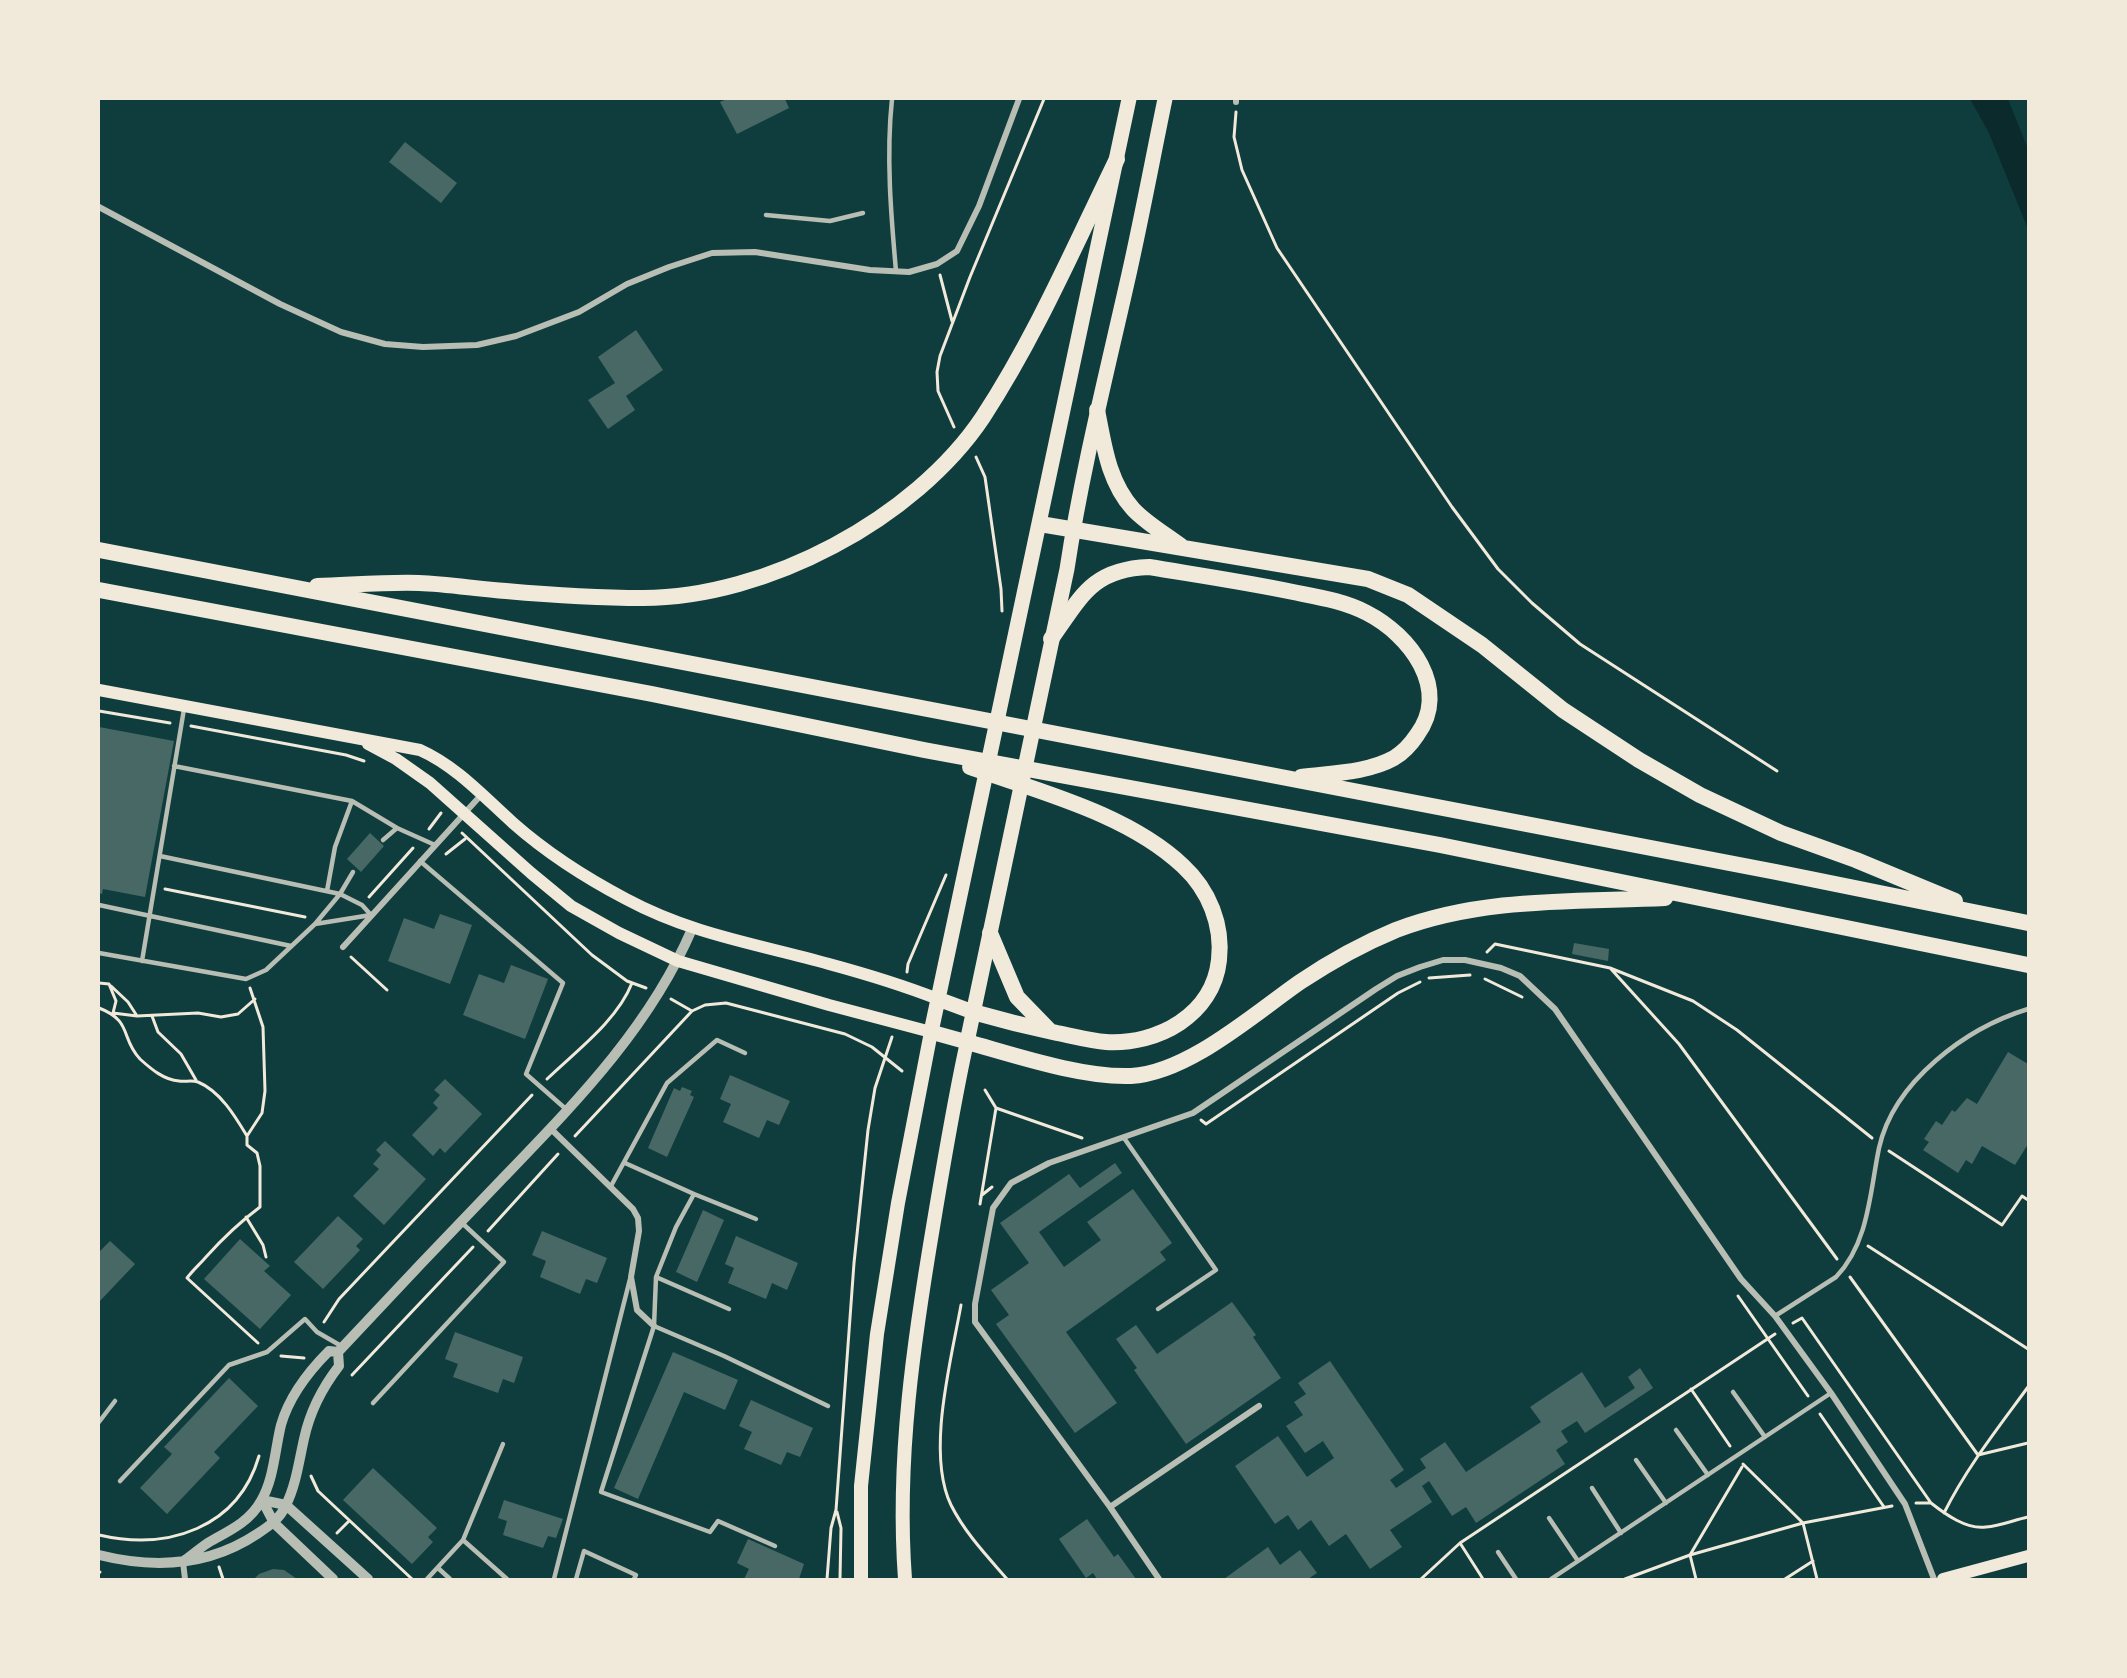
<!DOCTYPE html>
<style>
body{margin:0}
#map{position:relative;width:2127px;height:1678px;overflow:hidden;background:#0f3d3e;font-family:Poppins,sans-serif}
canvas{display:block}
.frame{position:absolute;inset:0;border:100px solid #f1e9da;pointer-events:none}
</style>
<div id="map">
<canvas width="2127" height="1678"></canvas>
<div class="frame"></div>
</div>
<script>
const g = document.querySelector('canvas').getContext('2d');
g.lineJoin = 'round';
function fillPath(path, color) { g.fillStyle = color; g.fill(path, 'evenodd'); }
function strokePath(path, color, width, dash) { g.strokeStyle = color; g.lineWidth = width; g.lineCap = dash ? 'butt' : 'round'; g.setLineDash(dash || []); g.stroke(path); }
const water = new Path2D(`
 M1970,99H2008L2028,149V229L1989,133Z`);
const building = new Path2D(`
 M727,99H785L789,108L737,134L720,102Z
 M405,142L457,183L441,203L389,162Z
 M636,330L663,370L626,396L635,410L608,429L588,400L615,383L598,357Z
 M99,727L174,741L145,897L103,889L102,894L99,893Z
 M370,833L384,846L361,872L347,859Z
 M440,914L472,925L450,984L388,961L404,918L434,929Z
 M1574,943L1609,949L1608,961L1572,954Z
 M511,965L548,979L525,1039L463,1015L479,974L504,983Z
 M2008,1052L2028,1064V1144L2015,1165L1982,1146L1972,1164L1966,1160L1958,1173L1923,1150L1929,1142L1924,1139L1936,1121L1942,1125L1952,1110L1955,1112L1967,1098L1977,1104Z
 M730,1075L790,1101L779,1125L767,1120L759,1138L723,1122L731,1104L720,1099Z
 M445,1079L482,1114L445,1153L440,1148L433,1156L412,1135L438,1108L433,1103L440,1095L434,1090Z
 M682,1087L692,1091L690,1095L694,1097L667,1157L648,1148L674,1088L680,1091Z
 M385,1141L426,1179L384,1225L353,1196L379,1169L373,1164L381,1155L376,1150Z
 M1115,1163L1122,1173L1039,1232L1064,1267L1101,1240L1087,1222L1133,1189L1172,1243L1160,1252L1166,1260L1066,1332L1117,1403L1075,1433L996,1324L1009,1315L991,1290L1029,1263L1000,1223L1069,1174L1080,1188Z
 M703,1210L724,1220L697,1282L676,1272Z
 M338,1216L363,1239L356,1246L360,1250L323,1289L294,1262Z
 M542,1231L607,1258L597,1283L586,1279L580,1294L540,1277L546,1261L532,1255Z
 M736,1236L798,1263L787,1290L772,1283L766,1299L728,1283L734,1268L725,1264Z
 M240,1239L270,1266L264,1271L291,1295L260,1329L204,1279Z
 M110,1241L135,1264L99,1302V1252Z
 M1232,1302L1256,1335L1253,1337L1281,1378L1186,1444L1134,1370L1137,1368L1116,1339L1136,1325L1157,1354Z
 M455,1332L523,1357L514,1383L503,1379L498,1393L453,1377L458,1364L445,1359Z
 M673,1352L738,1380L725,1410L684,1392L638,1499L614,1488Z
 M1330,1361L1404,1470L1390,1480L1396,1488L1426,1468L1420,1459L1445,1442L1466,1472L1541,1422L1530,1407L1582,1372L1605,1408L1635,1388L1628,1377L1640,1368L1653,1388L1585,1433L1577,1421L1561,1431L1568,1442L1556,1450L1565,1464L1476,1523L1466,1507L1452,1516L1429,1481L1422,1486L1432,1502L1390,1530L1402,1547L1370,1569L1346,1534L1329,1546L1311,1520L1298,1530L1288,1515L1275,1524L1235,1466L1278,1436L1307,1477L1334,1458L1323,1441L1305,1453L1286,1426L1303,1415L1294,1402L1306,1394L1298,1383Z
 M229,1378L258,1406L214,1452L220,1458L167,1514L140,1488L172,1454L164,1447Z
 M751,1400L813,1428L800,1457L787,1452L781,1465L744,1449L752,1432L739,1426Z
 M373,1468L437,1528L428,1537L433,1542L412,1564L343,1500Z
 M504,1500L563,1519L556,1538L548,1536L543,1548L503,1535L507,1521L498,1518Z
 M1087,1519L1114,1557L1118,1554L1136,1579H1097L1093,1573L1086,1578L1059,1539Z
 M748,1539L804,1564L799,1579H744L749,1569L737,1563Z
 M1268,1547L1280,1565L1300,1550L1317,1573L1308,1579H1224Z
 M273,1569L284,1570L297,1579H254L259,1574Z`);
const path = new Path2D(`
 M1236,112L1234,137L1242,170L1277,248L1452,507L1498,569L1532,603L1580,644L1777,771
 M940,275L952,321
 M954,427L938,391L937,372L940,356L970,277L1044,99
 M976,457L985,477L1001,589L1002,611
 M99,711L170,723
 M191,726L346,755L364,761
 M429,829L441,813
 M462,833L592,955L627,981L646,988
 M446,854L465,839
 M165,889L305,917
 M369,897L413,848
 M1487,952L1495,944L1610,968L1693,1001L1737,1030L1872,1138
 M351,957L387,990
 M1611,969L1679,1044L1837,1259
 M907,972L908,964L946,875
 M1429,978L1470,975
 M1485,979L1522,997
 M99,983L109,984L116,1001L113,1013L137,1016L198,1013L221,1017L238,1014L255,999
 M111,986L128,1002L137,1016
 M250,988L263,1027L265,1091L262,1113L247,1136V1145L257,1153L260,1166V1207C240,1222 223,1238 206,1257C200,1264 193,1270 187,1278L258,1343
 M671,999L692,1011L705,1005L726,1003L845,1034L872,1047L902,1071
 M99,1008C133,1021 120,1038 140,1059C151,1069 164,1080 179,1081C185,1082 192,1080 198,1082C220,1091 235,1116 247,1136
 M152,1016L158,1032L181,1054L196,1080
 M547,1079C576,1051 617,1021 632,983
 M985,1090L996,1108L1082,1138
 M1201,1120L1206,1124L1398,993L1420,982
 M575,1136L692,1011
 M1889,1151L2002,1225L2022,1196L2028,1200
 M982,1195L992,1187
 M980,1204L996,1108
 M246,1217L263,1245L266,1257
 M488,1231L558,1154
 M1868,1246L2028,1349
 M1850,1277L1978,1455L2028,1443
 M1738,1296L1808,1396
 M961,1305C951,1361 926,1453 951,1505C965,1533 987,1556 1007,1579
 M324,1322L339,1299L532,1095
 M1793,1323L1802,1318L1931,1503
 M281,1356L304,1358
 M352,1375L473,1247
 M1691,1389L1730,1446
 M1820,1414L1884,1507
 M1743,1464L1803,1523L1817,1579
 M311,1476L318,1491L412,1579
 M1916,1503H1931C1945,1514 1967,1530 1986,1527C2000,1526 2014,1520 2028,1517
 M837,1512L841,1528L840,1579
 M1944,1513C1967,1467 1998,1428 2028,1387
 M337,1533L349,1521
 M99,1535C168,1551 238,1528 259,1456
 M1460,1543L1483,1579
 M219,1567L223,1579
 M99,1573L100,1572
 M827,1579L831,1528L836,1510L854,1263L868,1130L875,1088L892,1037
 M1421,1579L1460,1543L1775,1334
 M1625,1579L1690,1555L1803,1523L1892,1506
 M1696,1579L1690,1555L1742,1467
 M1785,1579L1813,1561`);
const service = new Path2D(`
 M892,99C886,156 891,215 896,271
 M766,215L830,221L863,213
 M174,766L352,801L397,828L435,845
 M383,840L397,828
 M160,856L340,894L362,905L371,915
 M420,861L563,983L526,1074L567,1110
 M327,891L335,847L352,801
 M99,905L291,946
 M315,924L371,915
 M99,953L246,979L266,970L315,924L340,894L353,872
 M142,961L184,709
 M1124,1138L1216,1270L1158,1309
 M625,1163L694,1194L756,1219
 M611,1186L667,1083L717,1040L745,1053
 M694,1194L676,1227L656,1277L729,1309
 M656,1277L654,1326L601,1492L710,1532L718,1521L775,1546
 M1775,1316L1836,1277C1869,1243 1870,1191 1879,1148C1894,1081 1966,1028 2028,1009
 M654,1326L724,1356L828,1406
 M1733,1392L1765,1437
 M373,1403L504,1262L461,1222
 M99,1422L115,1401
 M1676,1430L1708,1475
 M1636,1460L1666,1503
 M120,1481L229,1365L267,1352L305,1319L317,1332L343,1347
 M1592,1488L1621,1533
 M1549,1518L1578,1561
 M463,1540L507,1579
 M1498,1552L1516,1579
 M438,1568L450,1579
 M427,1579L463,1540L503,1444
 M554,1579L630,1279
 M576,1579L584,1551L636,1575L634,1579
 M1551,1579L1831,1393`);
const minor = new Path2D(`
 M1236,102V99
 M99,207L280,304L341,332L385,344L423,347L477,345L516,336L579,312L627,284L669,267L712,253L755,252L870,270L909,272L937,264L957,251L979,206L1019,99
 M343,947L482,794
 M550,1128L633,1209L638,1218L639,1231L631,1277L637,1310L654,1326
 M1110,1507L1259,1406
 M183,1562L185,1579
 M1159,1579L1110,1507L975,1322V1304L993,1208L1011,1183L1049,1163L1193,1113L1376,989L1397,976L1420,967L1443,960H1465L1501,968L1520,976L1555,1009L1741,1279L1775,1316L1831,1393L1905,1504L1934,1579`);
const tertiary = new Path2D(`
 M262,1500L286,1505L368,1579
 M262,1500L274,1523L333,1579
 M99,1555C155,1569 209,1566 257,1534C269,1526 280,1519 286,1505C296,1485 299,1461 304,1439C310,1411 322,1388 339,1366L338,1352C393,1293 448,1235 504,1177C577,1101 650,1027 692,929
 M185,1560C194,1554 202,1546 211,1541C231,1530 250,1521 261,1501C274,1479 275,1449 281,1425C289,1397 309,1371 329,1351L338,1352`);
const secondary = new Path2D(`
 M99,690L420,750C456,766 484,797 513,823C547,853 586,878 626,899C693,935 758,944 829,964C866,974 902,985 938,999
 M368,744L396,759L430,783L531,873L571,906L619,933L678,961L829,1005L931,1032
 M1943,1579L2028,1556`);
const primary = new Path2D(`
 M861,1579V1486L877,1334L898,1203L931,1032
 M905,1579C896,1459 914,1339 934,1221C944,1161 954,1101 967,1042`);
const trunk = new Path2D(`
 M1129,99L931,1032L967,1042L1067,569C1082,470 1107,372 1129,274C1142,216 1153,157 1165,99
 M938,999L973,1012`);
const motorway = new Path2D(`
 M1097,410C1104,445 1108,481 1133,509C1146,523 1165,534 1181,546
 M1040,524L1368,579L1408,595L1482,645L1563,710L1639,760L1700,795L1781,833L1856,860L1955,901
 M99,550L1776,872L2028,923
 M317,586C351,585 385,582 419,583C448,584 477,589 506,591C551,595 598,598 643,598C766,598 915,519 983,417C1036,336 1075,245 1117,159
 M99,590L652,694L924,750L1440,845L2028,965
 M1051,639C1081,597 1092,569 1149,567C1197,575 1245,582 1293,592C1318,597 1344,601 1367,613C1410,635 1451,689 1417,735C1411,744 1404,752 1394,758C1367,773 1331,773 1301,777
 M970,767C1040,792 1128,814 1183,866C1209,890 1223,925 1219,960C1213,1015 1158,1045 1106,1042C1090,1041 1073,1036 1057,1033C1029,1027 1001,1020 973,1012
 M990,933L1017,997L1050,1031
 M967,1042C1014,1055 1082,1078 1131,1076C1188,1073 1254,1014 1300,982C1330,962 1362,944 1396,930C1482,897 1574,902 1665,898`);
fillPath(water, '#0a2a2b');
fillPath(building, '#486865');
strokePath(path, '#f1e9da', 3);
strokePath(service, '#b8beb3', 4.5);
strokePath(minor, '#b8beb3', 6);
strokePath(tertiary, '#b8beb3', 10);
strokePath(secondary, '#f1e9da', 12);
strokePath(primary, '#f1e9da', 14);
strokePath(trunk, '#f1e9da', 15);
strokePath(motorway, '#f1e9da', 16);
</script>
